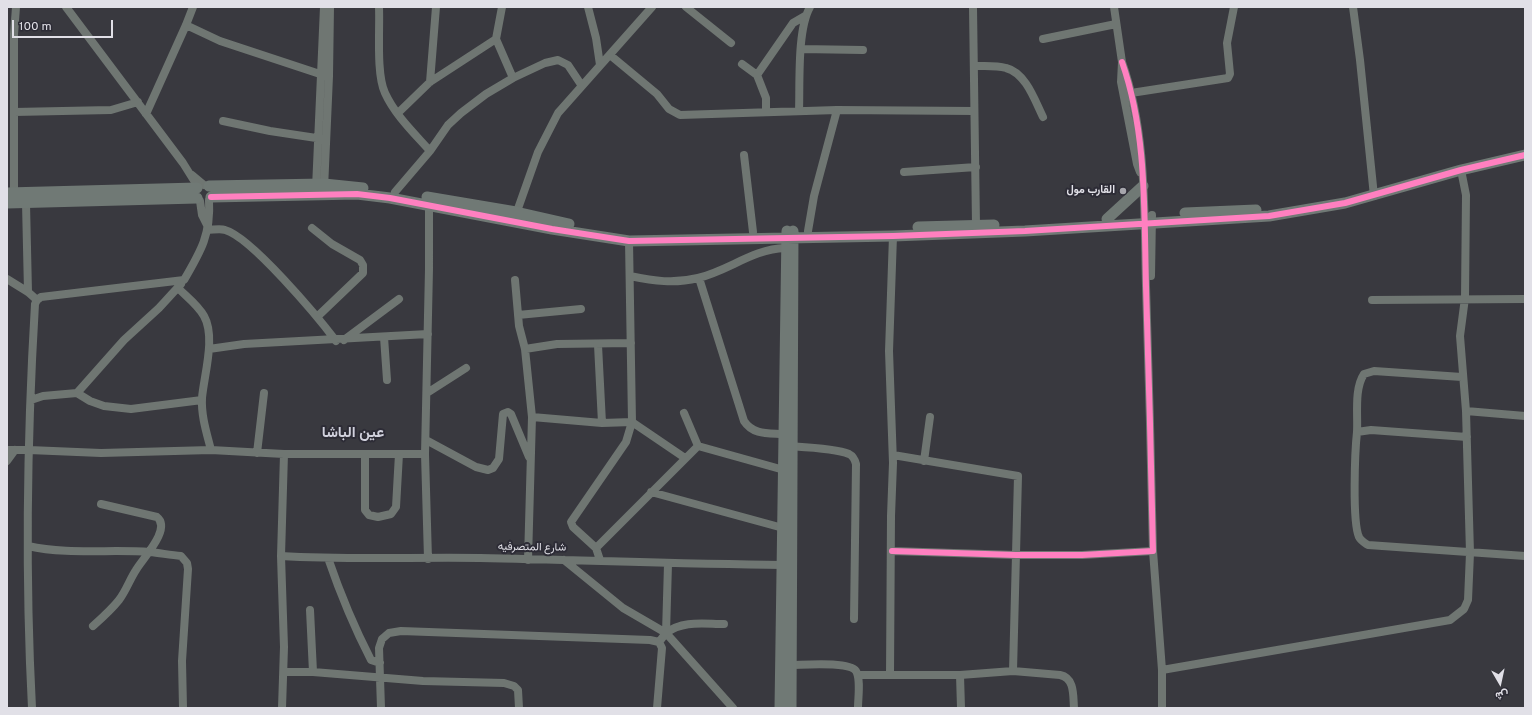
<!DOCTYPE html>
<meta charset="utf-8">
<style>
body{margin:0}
#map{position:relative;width:1532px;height:715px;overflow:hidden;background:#39393f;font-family:Overpass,Vazirmatn,sans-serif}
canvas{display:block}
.frame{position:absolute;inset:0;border:8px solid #e1e0e7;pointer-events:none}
.north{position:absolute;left:1480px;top:663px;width:40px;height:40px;-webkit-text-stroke:3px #2d2c36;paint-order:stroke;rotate:171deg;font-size:11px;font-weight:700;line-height:16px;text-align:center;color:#e1e0e7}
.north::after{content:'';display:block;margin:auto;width:14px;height:18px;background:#e1e0e7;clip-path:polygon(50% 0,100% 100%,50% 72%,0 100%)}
.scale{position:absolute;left:12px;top:20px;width:101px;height:18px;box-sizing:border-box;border:2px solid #e1e0e7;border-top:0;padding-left:5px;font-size:12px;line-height:14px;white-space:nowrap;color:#e1e0e7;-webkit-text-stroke:3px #2d2c36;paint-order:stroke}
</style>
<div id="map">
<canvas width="1532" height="715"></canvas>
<div class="frame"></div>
<div class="north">ش</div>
<div class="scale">100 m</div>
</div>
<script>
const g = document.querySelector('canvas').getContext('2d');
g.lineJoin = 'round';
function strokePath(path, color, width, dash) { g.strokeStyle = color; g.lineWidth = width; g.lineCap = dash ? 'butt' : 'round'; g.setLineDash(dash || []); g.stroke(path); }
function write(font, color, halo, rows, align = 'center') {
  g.font = font + ' Overpass,Vazirmatn,sans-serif'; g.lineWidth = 4; g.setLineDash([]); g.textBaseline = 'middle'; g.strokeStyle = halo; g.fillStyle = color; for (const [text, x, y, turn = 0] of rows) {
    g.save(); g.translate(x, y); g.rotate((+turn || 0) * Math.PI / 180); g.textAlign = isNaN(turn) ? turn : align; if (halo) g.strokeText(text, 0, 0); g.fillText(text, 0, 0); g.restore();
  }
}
const street = new Path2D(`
 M66,7L183,163L198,187
 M379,7C380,29 376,74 385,93C395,115 414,133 430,151
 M502,7L496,39L513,78
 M588,7L596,38L600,65
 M686,7L731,43
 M973,7L976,225
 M1114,7L1122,62L1121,82L1137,164L1140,172
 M1353,7L1360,60L1374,196
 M186,25L220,41L326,76
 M1043,39L1116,24
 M801,49L863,50
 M610,55L657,94L669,109L680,115L837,110L974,111
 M742,64L757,75L766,98V112
 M974,66C985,66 996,65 1006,68C1026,73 1035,101 1043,117
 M757,75L793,23L805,16
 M430,82L436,7
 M1131,93L1228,78L1230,74L1227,43L1234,7
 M799,111C800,83 797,30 810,7
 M14,112L111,110L138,102
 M398,113L430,82L496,39
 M146,114L186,25L193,7
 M223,121L270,131L323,139
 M744,155L753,232
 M904,172L976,167
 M192,175L204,185
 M316,188L324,7
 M324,189L329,76L330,7
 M395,192L430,151L448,125L461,113L486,94L513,78L545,63L558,60L568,65L582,86
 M14,193V34L16,7
 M200,201L202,215L207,225
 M26,203L28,292
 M515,217L538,152L558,113L652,7
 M312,228L332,244L360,260L363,265V273L318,316
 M207,230C213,230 220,228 225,230C251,237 318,317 336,341
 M808,231L814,196L837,110
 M630,276C654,281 674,284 698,278C728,271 753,249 785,248
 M1151,276L1152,215
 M699,278L744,421C753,435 768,433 783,434
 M7,279L28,292L37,300
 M515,280L519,326L525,349L557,344L631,343
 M179,289C187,297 198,305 204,316C216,337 204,375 202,398C201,416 207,434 211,450
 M1372,300L1525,299
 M518,315L581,309
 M384,337L387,380
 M344,340L399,299
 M598,345L602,423
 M209,349L244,344L428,334
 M525,349L532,417L528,560
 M77,393L124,340L159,308L181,284
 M427,393L466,368
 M31,400L43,396L77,393L90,401L104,406L131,409L202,400
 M1466,411L1525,416
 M684,413L698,446L784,470
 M532,417L602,423L632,422L685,458
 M1357,432C1358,414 1354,389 1364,374L1374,371L1462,377
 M1467,437L1371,430L1357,432C1355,450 1352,522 1359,537C1361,541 1365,543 1368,545L1525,556
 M426,440L476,467L488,470L493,468L499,459L503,414L508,412L511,414L529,457
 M788,446C803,447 835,448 849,454C853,456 855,460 856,464L854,619
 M7,450H29L101,453L211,450L284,454H425
 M257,453L264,393
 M365,454V510L369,515L378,517L391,514L396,507L399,454
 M893,455L1018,476L1013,671
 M7,461L15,450
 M924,461L930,417
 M651,492L783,528
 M28,546C68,555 110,549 150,552C160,553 170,555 181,556L187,563L188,569L182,661L183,708
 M596,548L698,446
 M892,551L1016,555H1082L1153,551C1151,463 1149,374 1146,286C1144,211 1147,133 1122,62
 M1153,551L1162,670V708
 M281,556C347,560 414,557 480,558C581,560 682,564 783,565
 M328,558C340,593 354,627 371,660L380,663
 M428,559L425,454L429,269V205
 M564,560L623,608L666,633L733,708
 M600,560L596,548L573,527L571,522L626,442L632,422L629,241
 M310,610L313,672
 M93,626C102,618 112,609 119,600C126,591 130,579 136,570C142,559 172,529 157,517L101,504
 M666,633C683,620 704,624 724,624
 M791,665C803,665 849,661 856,671C861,679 858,698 858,708
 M1162,670L1450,620L1464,609L1468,600L1470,553L1466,411L1460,336L1465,298L1466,195L1461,170
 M284,672H313L423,681L504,683L514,686L518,690L519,708
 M858,675H960L1013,671L1060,675C1075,678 1073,696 1074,708
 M890,675L891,516L893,463L889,351L893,236
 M960,675L961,708
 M32,708C25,574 27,438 35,304L37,300L41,297L184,280C201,251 211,234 209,200
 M282,708L284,647L281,556L284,454
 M381,708L379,648L382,639L389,633L401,631L650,640L659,642
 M657,708L662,648L659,642L666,633L668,564`);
const secondary = new Path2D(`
 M209,186L324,184L363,188
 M7,193L197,188
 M211,197L357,194L390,198L552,229L629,241L893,236L1025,231L1269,216L1345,203L1461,170L1525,155
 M427,197L516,212L569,224
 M7,203L197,198
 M1185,213L1256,210
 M1107,219L1143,186
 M918,227L994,225
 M780,708L787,231
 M791,708L793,231`);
const cycleway = new Path2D(`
 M211,197L357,194L390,198L552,229L629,241L893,236L1025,231L1269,216L1345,203L1461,170L1525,155
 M892,551L1016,555H1082L1153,551C1151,463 1149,374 1146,286C1144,211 1147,133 1122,62`);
const markers = [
 [1123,191,4,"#a6a6ac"]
];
const poiNames = [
 ["القارب مول",1115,191]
];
const streetNames = [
 ["شارع المتصرفيه",532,548,1]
];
const districtNames = [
 ["عين الباشا",353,434]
];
strokePath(street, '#6f7672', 8);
strokePath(secondary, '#707975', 11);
strokePath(cycleway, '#ff80c0', 6);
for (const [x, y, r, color] of markers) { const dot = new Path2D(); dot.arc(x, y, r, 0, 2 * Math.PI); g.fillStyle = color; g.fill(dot); strokePath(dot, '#2d2c36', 1.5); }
write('bold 11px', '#e1e0e7', '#2d2c36', poiNames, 'right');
write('11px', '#e1e0e7', '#2d2c36', streetNames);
write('bold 15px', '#d1d1dd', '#2d2c36', districtNames);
</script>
